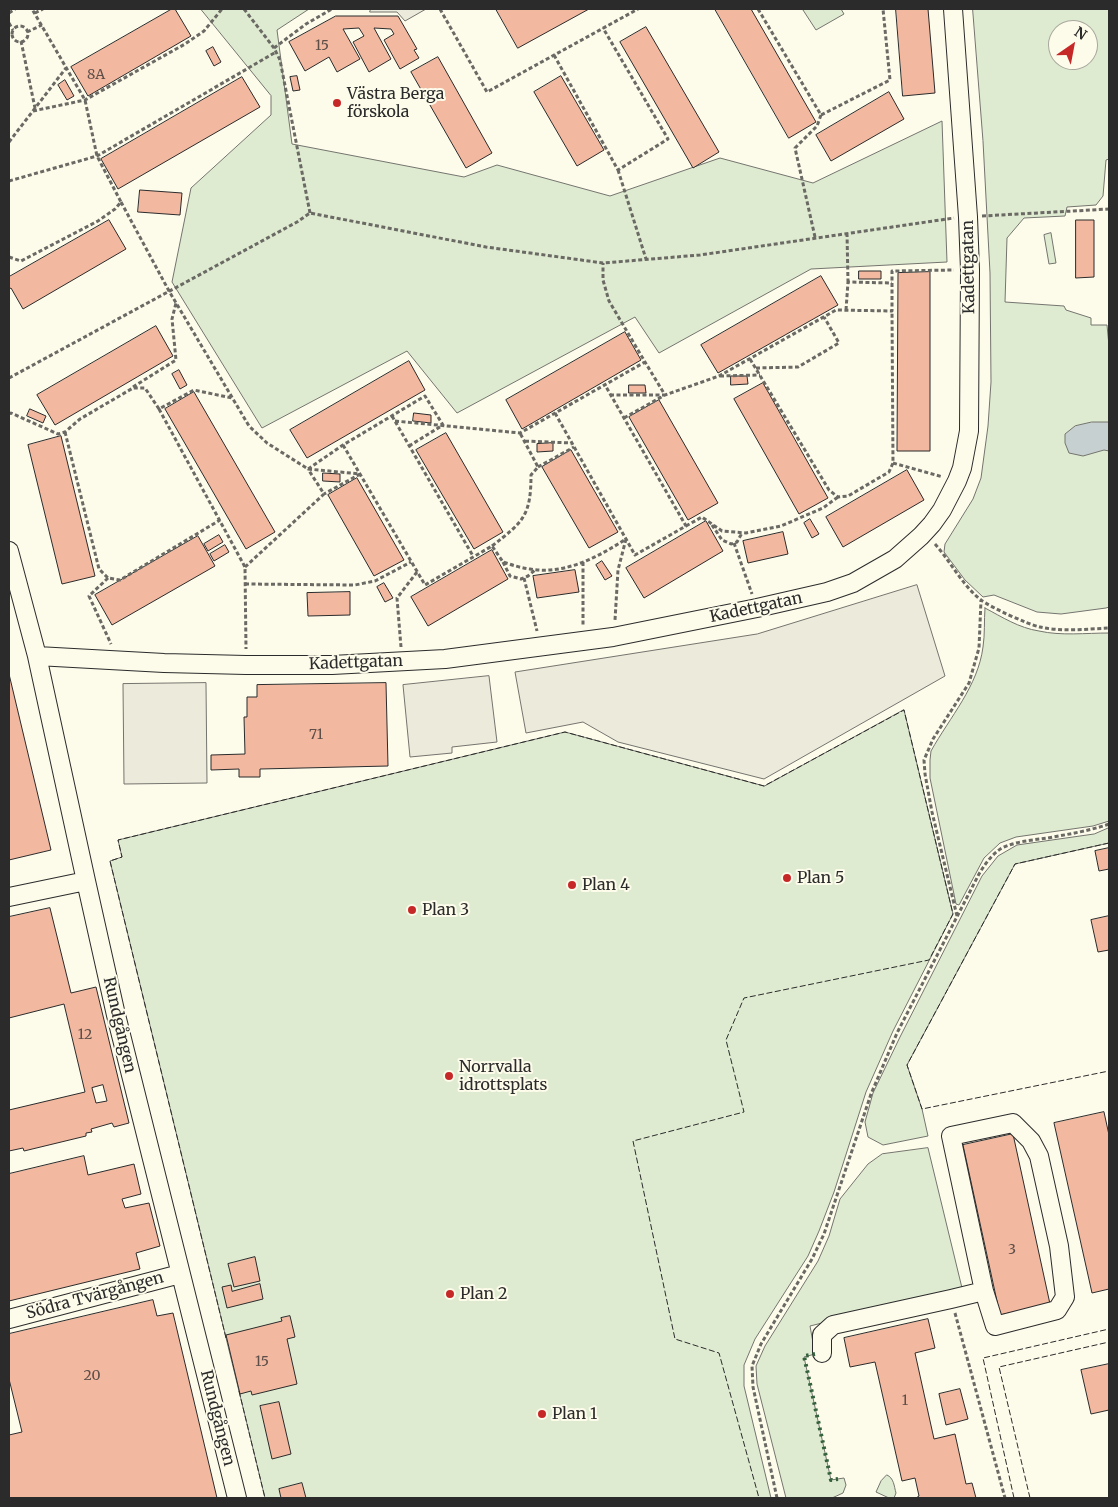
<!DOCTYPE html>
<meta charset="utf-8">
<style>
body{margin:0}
#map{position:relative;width:1118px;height:1507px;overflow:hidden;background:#fdfbea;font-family:Merriweather,serif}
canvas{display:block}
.frame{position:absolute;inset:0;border:10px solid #2b2b2b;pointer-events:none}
.north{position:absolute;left:1048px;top:20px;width:50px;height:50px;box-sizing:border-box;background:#fdfbea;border:1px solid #a9a89e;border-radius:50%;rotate:33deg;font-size:14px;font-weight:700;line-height:20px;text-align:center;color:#2b2b2b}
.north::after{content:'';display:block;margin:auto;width:18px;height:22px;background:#c62828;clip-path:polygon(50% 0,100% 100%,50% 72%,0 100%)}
</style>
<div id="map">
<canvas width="1118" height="1507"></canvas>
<div class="frame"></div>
<div class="north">N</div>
</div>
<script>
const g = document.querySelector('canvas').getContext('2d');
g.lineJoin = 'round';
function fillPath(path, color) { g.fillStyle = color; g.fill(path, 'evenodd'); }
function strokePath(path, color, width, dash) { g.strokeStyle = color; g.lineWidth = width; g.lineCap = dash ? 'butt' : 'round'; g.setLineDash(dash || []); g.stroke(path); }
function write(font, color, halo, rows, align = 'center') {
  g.font = font + ' Merriweather,serif'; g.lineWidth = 4; g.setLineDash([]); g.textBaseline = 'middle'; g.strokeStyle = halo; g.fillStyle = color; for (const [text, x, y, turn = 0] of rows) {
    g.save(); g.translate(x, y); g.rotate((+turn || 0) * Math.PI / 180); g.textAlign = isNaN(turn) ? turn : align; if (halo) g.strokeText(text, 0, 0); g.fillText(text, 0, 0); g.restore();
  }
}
const green = new Path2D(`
 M201,9H309L277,30L292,144L464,177L497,165L610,196L720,158L813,183L942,121L947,262L811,269L659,353L635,317L457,413L407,351L262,428L172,282L191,188L271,115V96Z
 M805,9H841L844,14L816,30L803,10Z
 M973,9H1109V159L1106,160L1103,196L1096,205L1067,207L1065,216L1024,218L1007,238L1005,302L1064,306L1066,310L1091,318V325H1107L1109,346V607L1106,608L1061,614L1037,612L994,595L983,597L965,580L944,552L945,544L973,499L981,478L988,426L991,382L990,273L983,141ZM1058,30H1088V60H1058Z
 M1051,233L1056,263L1049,264L1044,235Z
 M985,608C1002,617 1019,628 1039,631C1061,636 1086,633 1109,633V821L1093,826L1016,837L1000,843L984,858L959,905L956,904L930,778V760L931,751C950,717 978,686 983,647C985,634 984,621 985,608Z
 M904,710L953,914L893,1031L866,1092L834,1192L819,1231L808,1256L755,1339L744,1365V1386L771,1498H265L110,861L122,857L118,840L565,732L764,786Z
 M1109,828V843L1015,864L907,1065L922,1109L928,1136L883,1145L868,1137L865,1122L873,1093L900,1037L982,876L998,856L1017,845L1094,834Z
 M928,1148L962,1288L810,1326L815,1354L804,1357L831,1480L844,1478L846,1485L843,1493L832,1498H786L757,1384L756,1366L765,1346L818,1261L829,1236L840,1199L868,1164L882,1154Z
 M887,1475C894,1478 894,1486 896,1493L894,1498H889L876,1492L881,1481Z`);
const parking = new Path2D(`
 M371,9H426L405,21L397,12H370Z
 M917,585L945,676L764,779L618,742L583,722L526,733L515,672L757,634Z
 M489,676L497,742L452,747V753L410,757L403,685Z
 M206,683L207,783L124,784L123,684Z`);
const water = new Path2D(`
 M1092,422H1109V451L1104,450L1083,456L1069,453L1065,443V434L1075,426Z`);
const building = new Path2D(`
 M172,9H175L191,36L88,96L71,67Z
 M496,9H589L518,48Z
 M715,9H751L816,122L789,138Z
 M896,9H928L935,93L903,96Z
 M336,16H398L417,49L414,50L419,58L400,69L384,40L394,34L391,29L374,28L391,59L369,72L353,42L364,36L359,28L343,29L360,59L337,72L329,57L305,71L289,42Z
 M646,27L719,152L693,168L620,42Z
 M213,47L221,62L214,66L206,51Z
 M438,57L492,153L466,168L411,72Z
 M297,76L300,90L293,91L290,77Z
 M561,76L604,150L577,166L534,92Z
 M242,77L260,107L118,189L101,159Z
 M65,80L74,96L67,100L58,85Z
 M889,92L904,119L831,161L816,135Z
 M140,190L182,193L180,215L138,212Z
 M109,220L126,249L23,309L11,288L9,289V277Z
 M1076,220H1094V277L1076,278Z
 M859,271H881V279H859Z
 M930,272V451H897L898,273Z
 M821,276L838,305L718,373L701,345Z
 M156,326L173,356L55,425L37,395Z
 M625,332L641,360L522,429L506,400Z
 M409,361L425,390L307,458L290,430Z
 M179,370L187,385L180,389L172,374Z
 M731,376H747L748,384L731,385Z
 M763,383L828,498L799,514L734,399Z
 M629,385H645L646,393H629Z
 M194,392L275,532L246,549L165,409Z
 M659,400L718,503L688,520L629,417Z
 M30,409L46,416L43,423L27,416Z
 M414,413L431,415V423L413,421Z
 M446,433L503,532L474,549L416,450Z
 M61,436L95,576L62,584L28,445Z
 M553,443V451L537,452V444Z
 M571,450L618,532L589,548L542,467Z
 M907,470L924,500L843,547L826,517Z
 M323,473L340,474V482L323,481Z
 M357,478L404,560L374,576L328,495Z
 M810,519L819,534L812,538L804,523Z
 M706,521L723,551L644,598L626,568Z
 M783,532L788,554L748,563L743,541Z
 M219,535L223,542L208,551L204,544Z
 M198,536L215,566L112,625L95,595Z
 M225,545L229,552L214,561L210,554Z
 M492,550L508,579L428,626L411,597Z
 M602,561L612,576L605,580L596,565Z
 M575,570L579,592L537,598L533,576Z
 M384,583L393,598L385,602L377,587Z
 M350,592V615L308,616L307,593Z
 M9,674L51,850L9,860Z
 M386,683L388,766L260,769V777H239V769L211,770V755L245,754L244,717H247V697H257V685Z
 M1109,848V869L1099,871L1095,851Z
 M50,908L71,993L96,987L129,1123L114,1127L112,1123L91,1129L92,1132L86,1133V1136L24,1151L23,1148L9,1151V1110L85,1092L64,1004L9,1018V917ZM103,1085L107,1101L96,1103L92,1088Z
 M1109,916V950L1098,952L1091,920Z
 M1104,1112L1109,1135V1289L1092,1293L1054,1123Z
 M1013,1134L1050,1304L1000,1315L963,1145Z
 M84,1156L88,1175L134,1164L141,1194L122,1199L125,1208L149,1203L160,1246L136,1253L140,1269L9,1301V1174Z
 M255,1257L260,1281L234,1287L228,1264Z
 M260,1284L263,1299L227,1308L222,1287L231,1285L232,1291Z
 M153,1300L157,1316L173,1313L217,1498H9V1435L22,1432L9,1379V1334Z
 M290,1316L295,1337L287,1339L297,1384L252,1395L251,1391L240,1394L226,1335L282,1321L281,1318Z
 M928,1319L935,1348L915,1353L934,1439L955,1434L966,1484L972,1483L976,1498H916L919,1496L915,1478L902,1481L875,1362L850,1367L844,1338Z
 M1109,1364V1410L1091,1414L1081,1370Z
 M960,1389L968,1419L946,1425L939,1394Z
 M279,1402L291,1454L272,1459L260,1406Z
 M302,1483L306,1498H281L279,1489Z`);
const path = new Path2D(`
 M244,9L274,48L280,60L310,213
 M440,9L487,92L638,9
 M758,9L821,115L890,80L883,9
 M9,13L15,9
 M35,13L43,9
 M9,23L13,30
 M12 34a8 8 0 1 1 16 0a8 8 0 1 1-16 0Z
 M27,32L42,25
 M21,41L35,108
 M274,48L306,24L332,9
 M554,55L618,170L668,139L603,28
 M33,111L85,100L185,44L204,31L222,9
 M9,142L66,68
 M618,170L646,259
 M9,181L97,156L276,52
 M121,202L169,291L249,426L267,443L308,469L343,445L425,396L443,425L409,446
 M982,216L1109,209
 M847,233L848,282
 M815,237L795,148L817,126L821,115
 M9,257L21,261L98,221L115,209L121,202L97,156L85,100L32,9
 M846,310L848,282L892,283
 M750,359L829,490L838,497L848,496L889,472L893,463L892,311
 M756,368L798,367L839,343L824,317
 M720,376L760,375
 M9,378L297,222L310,213L486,247L603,263L700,255L954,218
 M133,387L176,360L172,319L176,303
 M610,395H665L645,362
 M159,409L245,567L246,649
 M555,413L635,555L686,526L605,385
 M9,414L11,413L58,434L65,432L80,419L133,388H145L159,409L194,390L232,398
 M392,416L473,556
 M624,418L665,395L719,376L836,310L892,311V271L954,270
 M395,421L520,433L645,362L609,301L603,280V263
 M65,432L99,569L108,578L120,580L220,520
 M525,441L571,443
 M343,445L425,585L492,546L503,562C512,565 521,568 530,569C565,575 598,557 626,539L618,570L615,620
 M893,463L943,477
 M538,467L574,447
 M308,469L360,474L324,494
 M712,525L722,540L731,544L737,542L742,533
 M686,526L702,517L722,531L746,533L781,526L823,508L838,497
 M734,543L752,594
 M935,544C951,562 962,585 981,600C992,608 1027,624 1040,627C1061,632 1088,629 1109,628
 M492,546C523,522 531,516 531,475L538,467L520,433
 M503,562L510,576L521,579L528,576L535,570
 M583,562V627
 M245,567L324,494L308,469
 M108,578L89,596L111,644
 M524,578L537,631
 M245,584L355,585L375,581L411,562
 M401,647L397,598L417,572
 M957,916L932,812L925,774L924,760L933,739L969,683L979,648L981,600
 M955,1313L1005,1498
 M777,1498L753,1387L752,1366L761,1344L812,1259L824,1234L871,1094L897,1033L979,874C985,864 992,854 1002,848C1017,841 1033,840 1048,838C1069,834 1089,831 1109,824`);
const minor = new Path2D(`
 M9,551L37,656L86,881L116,1015L237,1498
 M37,656L164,663L246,665H332L445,659L613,637L757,608L827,592L853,583L895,559L921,536L932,524L942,510L957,481L962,468L969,431L970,270L968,217L953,9
 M9,897L86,881
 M9,1319L180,1274
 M822,1353V1335L833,1325L951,1299L984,1291L995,1326L1057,1310L1065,1297L1059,1246L1039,1156L1031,1141L1013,1123L951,1136L984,1291`);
const hedge = new Path2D(`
 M815,1354L804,1356L831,1480L838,1479`);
const fence = new Path2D(`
 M1109,843L1015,864L907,1065L922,1109L1109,1071
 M226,1338L110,861L122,857L118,840L565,732L764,786L904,710L953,914L929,960L744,998L726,1040L744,1112L633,1141L675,1339L719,1353L759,1498
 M239,1391L265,1498
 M1014,1498L983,1358L1109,1329
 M1030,1498L999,1367L1109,1342`);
const markers = [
 [337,103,5,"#c62828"],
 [787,878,5,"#c62828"],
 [572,885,5,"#c62828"],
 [412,910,5,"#c62828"],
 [449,1076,5,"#c62828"],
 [450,1294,5,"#c62828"],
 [542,1414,5,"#c62828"]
];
const numberNames = [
 ["15",322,46],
 ["8A",96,75],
 ["71",316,735],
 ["12",85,1035],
 ["3",1012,1250],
 ["15",262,1362],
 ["20",92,1376],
 ["1",905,1401]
];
const poiNames = [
 ["Västra Berga",347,94],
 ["förskola",347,112],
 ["Plan 5",797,878],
 ["Plan 4",582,885],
 ["Plan 3",422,910],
 ["Norrvalla",459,1067],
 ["idrottsplats",459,1085],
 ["Plan 2",460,1294],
 ["Plan 1",552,1414]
];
const streetNames = [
 ["Kadettgatan",969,267,-91],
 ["Kadettgatan",756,608,-12],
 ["Kadettgatan",356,663,-2],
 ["Rundgången",119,1025,77],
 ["Södra Tvärgången",95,1296,-15],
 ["Rundgången",217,1418,76]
];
fillPath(green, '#deebd1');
strokePath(green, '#74746e', 1);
fillPath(parking, '#eceadb');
strokePath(parking, '#74746e', 1);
fillPath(water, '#c7d0d0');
strokePath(water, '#74746e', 1);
fillPath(building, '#f2b8a0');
strokePath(building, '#2b2b2b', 1);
strokePath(minor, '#2b2b2b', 20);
strokePath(path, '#6a6964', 3, [4, 2.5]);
strokePath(minor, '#fdfbea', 18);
strokePath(hedge, '#34623c', 4, [2.5, 4]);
strokePath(fence, '#2b2b2b', 1, [6, 2.5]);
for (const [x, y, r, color] of markers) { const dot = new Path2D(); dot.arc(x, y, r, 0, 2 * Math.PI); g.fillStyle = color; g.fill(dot); strokePath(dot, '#fdfbea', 2); }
write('14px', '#5d4e48', null, numberNames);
write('16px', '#2b2b2b', '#fdfbea', poiNames, 'left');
write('16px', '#2b2b2b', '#fdfbea', streetNames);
</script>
